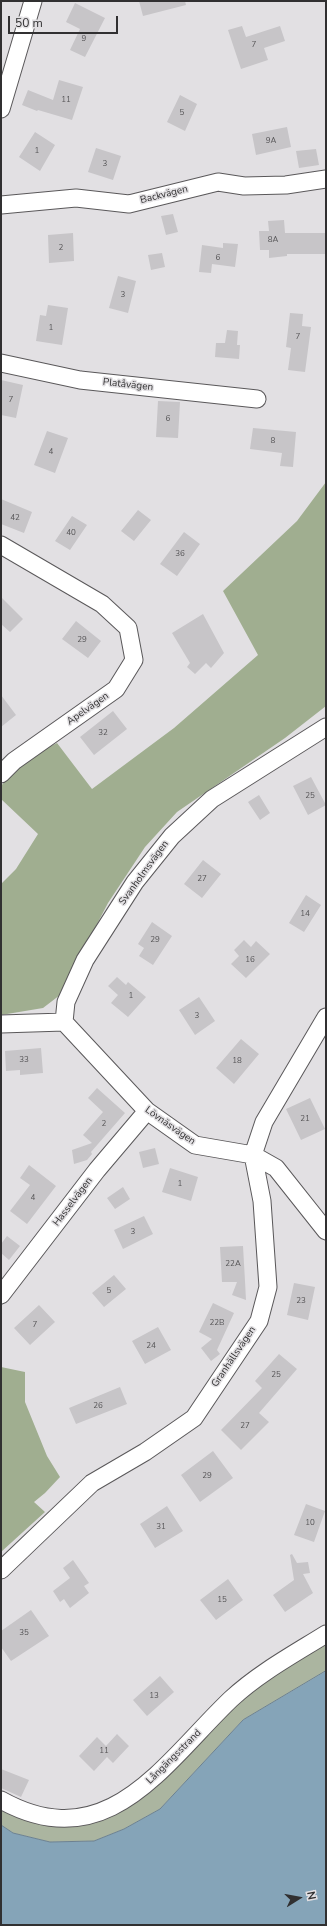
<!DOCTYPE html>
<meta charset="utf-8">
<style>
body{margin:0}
#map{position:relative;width:327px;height:1926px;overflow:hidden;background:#e2e0e3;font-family:"Nunito Sans",sans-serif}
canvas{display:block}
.frame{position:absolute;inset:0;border:2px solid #313031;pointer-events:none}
.north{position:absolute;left:279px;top:1878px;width:40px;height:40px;-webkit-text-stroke:3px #e2e0e3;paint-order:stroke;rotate:79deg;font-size:11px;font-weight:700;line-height:16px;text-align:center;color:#313031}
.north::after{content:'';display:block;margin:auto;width:14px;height:18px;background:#313031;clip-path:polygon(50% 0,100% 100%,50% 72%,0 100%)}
.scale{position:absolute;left:8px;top:16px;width:110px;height:18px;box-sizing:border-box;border:2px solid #313031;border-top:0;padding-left:5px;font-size:12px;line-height:14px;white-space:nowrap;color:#313031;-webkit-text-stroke:3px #e2e0e3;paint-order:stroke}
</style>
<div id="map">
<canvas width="327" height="1926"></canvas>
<div class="frame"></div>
<div class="north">N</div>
<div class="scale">50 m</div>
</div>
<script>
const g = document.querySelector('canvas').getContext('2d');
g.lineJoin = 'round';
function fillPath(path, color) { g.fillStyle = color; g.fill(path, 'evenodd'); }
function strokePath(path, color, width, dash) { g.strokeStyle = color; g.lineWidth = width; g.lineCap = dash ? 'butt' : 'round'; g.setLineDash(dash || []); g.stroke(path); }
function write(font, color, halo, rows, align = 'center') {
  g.font = font + ' "Nunito Sans",sans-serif'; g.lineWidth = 3; g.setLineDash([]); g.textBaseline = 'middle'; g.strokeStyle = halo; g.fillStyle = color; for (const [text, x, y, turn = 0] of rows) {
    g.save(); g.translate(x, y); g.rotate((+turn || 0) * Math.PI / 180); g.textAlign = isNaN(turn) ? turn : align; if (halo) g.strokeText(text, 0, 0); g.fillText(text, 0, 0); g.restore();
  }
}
const green = new Path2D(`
 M326,1643V1671L243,1720L160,1809L124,1829L94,1841L50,1842L13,1833L1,1825V1807L109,1816L139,1801L181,1756L225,1713L276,1673Z`);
const forest = new Path2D(`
 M326,482V706L285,738L177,812L145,847L108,903L60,995L43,1008L1,1015V884L16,869L38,834L1,799V786C18,766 33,754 57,743L92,789L174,728L258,655L223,591L297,521Z
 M1,1367L25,1372V1402L47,1456L60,1477L45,1493L34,1502L45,1512L1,1552Z`);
const water = new Path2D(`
 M326,1671V1925H1V1825L13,1833L50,1842L94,1841L124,1829L160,1809L243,1720Z`);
const building = new Path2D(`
 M139,1H185L186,5L143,16Z
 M75,3L105,18L85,57L70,50L80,29L66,22Z
 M242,26L246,37L280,26L285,41L264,48L268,60L241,69L228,30Z
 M59,80L83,87L72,120L38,110L37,111L22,105L28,90L53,100Z
 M180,95L197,104L185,131L167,122Z
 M287,127L291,147L256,155L252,134Z
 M35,132L55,145L40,171L19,157Z
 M96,148L121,156L113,180L88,172Z
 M316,149L319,165L299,168L296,151Z
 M173,214L178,232L166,235L161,216Z
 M284,220L285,233H326V254H287V256L269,258V250H260L259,231H269L268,221Z
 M73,233L74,261L49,263L48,235Z
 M223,243L238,244L235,267L212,264L211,273L199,272L202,245L223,248Z
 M162,253L165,267L151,270L148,255Z
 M118,276L136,281L128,313L109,308Z
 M48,305L68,308L62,345L36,341L40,315L46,316Z
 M290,313L303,314L302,326L311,327L305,372L288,370L291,348L286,347Z
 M227,330L238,331L237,345H240L239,359L215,357L216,343H225Z
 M1,380L23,385L16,418L1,415Z
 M158,401L180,402L178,438L156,437Z
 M253,428L296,432L293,467L280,466L282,453L250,449Z
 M47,431L68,438L55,473L34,465Z
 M1,499L32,512L24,533L1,524Z
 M138,510L151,520L134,541L121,531Z
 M72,516L87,525L70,550L55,541Z
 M184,532L200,544L177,576L160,564Z
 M1,597L23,619L10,632L1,624Z
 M203,614L224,653L211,668L206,663L195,674L187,667L190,663L172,633Z
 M76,621L101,641L88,658L62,639Z
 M1,695L16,715L1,727Z
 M113,711L127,729L94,755L80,737Z
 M311,777L326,805L308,815L293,786Z
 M259,795L270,813L260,820L248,802Z
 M203,860L221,874L202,898L184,884Z
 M306,895L321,905L304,932L289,923Z
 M152,922L172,936L153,965L139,956L144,948L138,944Z
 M244,940L251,947L256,941L270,954L246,978L231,964L239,956L234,950Z
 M117,977L126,985L128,982L146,997L128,1017L111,1003L118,995L108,986Z
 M199,997L215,1021L195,1035L179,1010Z
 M241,1039L259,1054L234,1084L216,1068Z
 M41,1048L43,1073L20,1075V1070L6,1071L5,1051Z
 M97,1088L125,1113L91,1152L92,1154L87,1160L74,1164L72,1150L92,1143L83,1135L103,1112L88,1098Z
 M310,1098L325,1129L301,1140L286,1109Z
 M155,1148L159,1164L143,1168L139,1152Z
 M29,1165L56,1186L27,1224L10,1211L30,1185L20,1178Z
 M170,1168L198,1177L191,1201L162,1192Z
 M123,1187L130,1199L115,1209L107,1198Z
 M144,1216L153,1234L123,1249L114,1230Z
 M7,1236L20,1246L9,1260L1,1253V1244Z
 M243,1246L245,1281L246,1300L232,1295L237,1282H222L220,1247Z
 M114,1275L126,1289L104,1307L92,1293Z
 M294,1283L315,1287L308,1320L287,1315Z
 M213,1303L234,1313L217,1350L220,1354L211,1361L201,1348L212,1339L199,1332Z
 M39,1305L55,1322L30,1345L14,1328Z
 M158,1327L171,1350L145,1364L132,1341Z
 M279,1354L297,1369L259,1413L269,1422L241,1450L221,1430L262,1388L255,1381Z
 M120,1387L127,1404L76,1424L69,1408Z
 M213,1451L233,1478L200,1502L181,1475Z
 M306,1504L325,1511L314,1542L294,1535Z
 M167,1506L183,1531L155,1548L140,1524Z
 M292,1554L297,1563L308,1562L310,1573L303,1574L313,1593L285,1612L273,1595L294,1580L290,1555Z
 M73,1560L89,1583L84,1586L89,1593L70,1608L64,1599L60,1602L53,1591L70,1578L63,1568Z
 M228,1579L243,1600L216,1620L200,1600Z
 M31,1610L49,1636L11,1661L1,1647V1631Z
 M160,1676L174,1692L147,1716L133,1700Z
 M117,1734L129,1746L113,1763L107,1757L94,1771L79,1756L97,1737L106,1746Z
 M1,1769L29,1780L21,1797L1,1788Z`);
const street = new Path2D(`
 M1,109L33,1
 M1,205L76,198L129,204L218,182L244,186L286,185L326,179
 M1,363L80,380L257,399
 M1,545L102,604L128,628L134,660L116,689L14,761L1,774
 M64,1022L147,1111L195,1145L253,1155L276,1168L326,1231
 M1,1024L64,1022L66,1002L85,960L135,882L172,836L212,799L326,727
 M1,1295L97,1170L147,1111
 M1,1570L92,1483L145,1452L194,1418L259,1321L268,1287L262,1201L253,1155L264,1122L326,1017
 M1,1800C107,1859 164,1763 231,1699C259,1673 294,1654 326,1634`);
const numberNames = [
 ["9",84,39],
 ["7",254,45],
 ["11",66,100],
 ["5",182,113],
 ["9A",271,141],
 ["1",37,151],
 ["3",105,164],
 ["8A",273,240],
 ["2",61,248],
 ["6",218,258],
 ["3",123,295],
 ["1",51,328],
 ["7",298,337],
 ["7",11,400],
 ["6",168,419],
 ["8",273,441],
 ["4",51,452],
 ["42",15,518],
 ["40",71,533],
 ["36",180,554],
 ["29",82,640],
 ["32",103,733],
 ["25",310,796],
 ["27",202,879],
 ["14",305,914],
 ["29",155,940],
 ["16",250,960],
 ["1",131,996],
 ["3",197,1016],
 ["33",24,1060],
 ["18",237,1061],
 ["21",305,1119],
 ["2",104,1124],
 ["1",180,1184],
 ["4",33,1198],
 ["3",133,1232],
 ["22A",233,1264],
 ["5",109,1291],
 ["23",301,1301],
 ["22B",217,1323],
 ["7",35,1325],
 ["24",151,1346],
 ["25",276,1375],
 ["26",98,1406],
 ["27",245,1426],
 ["29",207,1476],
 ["10",310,1523],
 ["31",161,1527],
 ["15",222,1600],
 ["35",24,1633],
 ["13",154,1696],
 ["11",104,1751]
];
const streetNames = [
 ["Backvägen",164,195,-14],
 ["Platåvägen",128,385,6],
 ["Apelvägen",88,709,-35],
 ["Svanholmsvägen",144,873,-54],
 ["Lövnäsvägen",170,1126,35],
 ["Hasselvägen",73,1202,-53],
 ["Granhällsvägen",234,1357,-56],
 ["Långängsstrand",174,1757,-45]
];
fillPath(green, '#abb5a0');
fillPath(forest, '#a0ae90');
fillPath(water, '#85a4b8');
strokePath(water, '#6c8190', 1);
fillPath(building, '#c7c5c8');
strokePath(street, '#5a585a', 19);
strokePath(street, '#fff', 17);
write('8px', '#565557', null, numberNames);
write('10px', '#313031', '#e2e0e3', streetNames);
</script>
